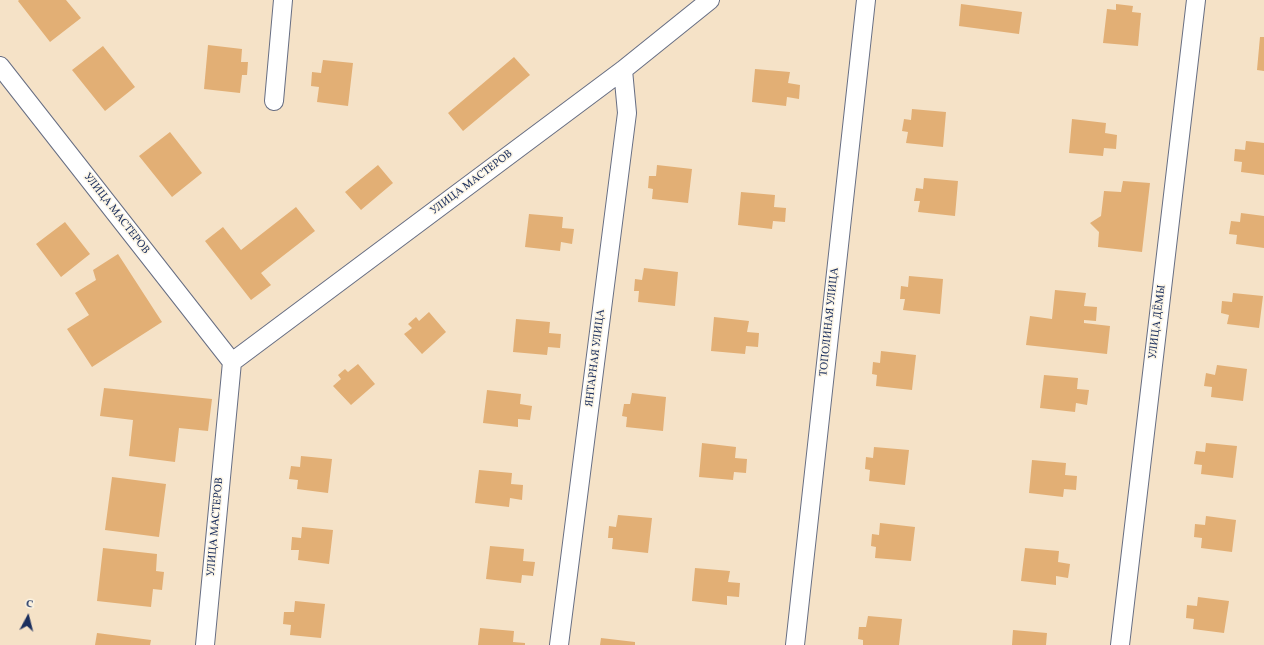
<!DOCTYPE html>
<meta charset="utf-8">
<style>
body{margin:0}
#map{position:relative;width:1264px;height:645px;overflow:hidden;background:#f5e2c7;font-family:Vollkorn,serif}
canvas{display:block}
.north{position:absolute;left:8px;top:597px;width:40px;height:40px;-webkit-text-stroke:3px #fcf5e5;paint-order:stroke;rotate:7deg;font-size:11px;font-weight:700;line-height:16px;text-align:center;color:#1b2f5e}
.north::after{content:'';display:block;margin:auto;width:14px;height:18px;background:#1b2f5e;clip-path:polygon(50% 0,100% 100%,50% 72%,0 100%)}
</style>
<div id="map">
<canvas width="1264" height="645"></canvas>
<div class="north">С</div>
</div>
<script>
const g = document.querySelector('canvas').getContext('2d');
g.lineJoin = 'round';
function fillPath(path, color) { g.fillStyle = color; g.fill(path, 'evenodd'); }
function strokePath(path, color, width, dash) { g.strokeStyle = color; g.lineWidth = width; g.lineCap = dash ? 'butt' : 'round'; g.setLineDash(dash || []); g.stroke(path); }
function write(font, color, halo, rows, align = 'center') {
  g.font = font + ' Vollkorn,serif'; g.lineWidth = 3; g.setLineDash([]); g.textBaseline = 'middle'; g.strokeStyle = halo; g.fillStyle = color; for (const [text, x, y, turn = 0] of rows) {
    g.save(); g.translate(x, y); g.rotate((+turn || 0) * Math.PI / 180); g.textAlign = isNaN(turn) ? turn : align; if (halo) g.strokeText(text, 0, 0); g.fillText(text, 0, 0); g.restore();
  }
}
const building = new Path2D(`
 M19,0H66L81,18L50,42L18,1Z
 M961,4L1022,12L1019,34L959,26Z
 M1116,4L1133,6L1132,12L1141,13L1138,46L1103,43L1107,9L1116,10Z
 M1260,37H1264V71L1257,70Z
 M208,45L242,49L241,62H248L247,75H242L240,93L204,89Z
 M103,46L135,87L105,111L72,70Z
 M514,57L530,75L463,131L448,113Z
 M323,60L353,63L348,106L317,102L319,87L311,86L312,72L321,73Z
 M755,69L790,72L788,83L800,85L799,99L787,97L786,106L752,102Z
 M912,109L946,112L943,147L906,143L908,132L902,131L904,119L911,120Z
 M1072,119L1106,123L1105,133L1117,135L1116,149L1104,148L1103,156L1069,153Z
 M170,132L202,173L172,197L139,156Z
 M1246,141L1264,143V175L1241,172L1242,162L1234,161L1235,149L1245,150Z
 M378,165L393,183L361,210L345,192Z
 M657,165L692,169L688,203L652,199L653,189L648,188L649,176H656Z
 M924,178L958,181L955,216L918,212L920,201H914L916,188L923,189Z
 M1123,181L1150,183L1142,252L1098,247L1099,232L1090,223L1101,216L1104,191L1121,192Z
 M741,192L775,195L774,207L786,208L785,222L773,221L772,229L738,225Z
 M296,207L315,231L261,273L271,285L251,300L205,241L223,227L241,250Z
 M1241,213L1264,216V248L1236,244L1237,235L1229,234L1231,221L1240,222Z
 M529,214L563,217L562,228L574,229L572,244L561,242L560,251L525,247Z
 M65,222L90,254L61,277L36,244Z
 M118,254L162,322L92,367L67,329L89,315L75,293L96,280L93,270Z
 M644,268L678,272L675,306L638,302L639,291H634L635,279L642,280Z
 M909,276L943,279L940,314L903,310L905,299H900L901,286L908,287Z
 M1055,290L1086,293L1084,306L1097,307L1096,321L1084,320V323L1110,326L1107,354L1026,345L1030,316L1052,319Z
 M1233,293L1263,296L1259,328L1227,324L1229,315L1221,313L1222,301L1232,302Z
 M429,312L446,332L422,354L404,334L412,328L408,324L416,317L419,321Z
 M714,317L749,321L747,332L759,333L758,347L746,346L745,354L711,351Z
 M516,319L550,322L549,333L561,334L560,348L548,347L547,355L513,352Z
 M881,351L916,355L912,390L876,386L877,375L872,374L873,362L880,363Z
 M358,364L375,384L351,405L333,386L341,379L338,375L345,369L348,372Z
 M1217,365L1247,369L1243,401L1211,397L1212,387L1204,386L1206,373L1215,375Z
 M1044,375L1078,378L1077,389L1089,390L1087,405L1076,403L1075,412L1040,408Z
 M104,388L212,399L208,431L179,428L175,462L129,456L133,420L100,416Z
 M487,390L521,394L520,404L532,406L530,420L518,419V427L483,423Z
 M632,393L666,397L663,431L626,427L627,417L622,416L624,404H630Z
 M702,443L736,447L735,458L747,459L746,473L734,472L733,480L699,477Z
 M1206,443L1237,446L1233,478L1201,474L1202,465L1194,464L1196,451L1205,452Z
 M874,447L909,450L905,485L869,481L870,470L865,469L866,457L873,458Z
 M301,456L332,459L328,493L297,489L298,480L289,479L291,466L300,467Z
 M1032,460L1066,463L1065,475L1077,476L1076,490L1064,489L1063,497L1029,493Z
 M479,470L512,473L511,484L523,485L522,500L510,498L509,507L475,503Z
 M112,477L166,484L159,537L105,530Z
 M618,515L652,518L648,553L612,549L613,538H608L609,526L616,527Z
 M1206,516L1236,520L1232,552L1201,548L1202,538L1194,537L1195,524L1205,525Z
 M880,523L915,527L911,561L875,558L876,547L871,546L872,534L879,535Z
 M302,527L333,530L329,564L298,560L299,550H291L292,537L301,538Z
 M490,546L524,549L523,561L535,562L533,576L522,575L521,583L486,579Z
 M103,548L157,554L156,571L164,572L162,590L153,589L151,607L97,601Z
 M1025,548L1059,551L1058,562L1070,564L1068,578L1056,576V585L1021,581Z
 M695,568L730,571L728,582L740,583L739,597L727,596V605L692,601Z
 M1198,597L1229,601L1224,633L1193,629L1194,619L1186,618L1187,605L1197,606Z
 M295,601L325,604L321,638L290,635L291,625L283,624L284,612H294Z
 M868,616L902,619L899,645H863V640L858,639L859,627H866Z
 M480,628L514,631L513,642L525,643V645H478Z
 M1013,630L1047,633L1046,645H1012Z
 M97,633L151,640L150,645H95Z
 M601,638L635,642V645H600Z`);
const minor = new Path2D(`
 M0,66L232,362L205,645
 M274,101L283,0
 M232,362L623,70L710,0
 M559,645L627,113L623,70
 M795,645L866,0
 M1120,645L1196,0`);
const streetNames = [
 ["УЛИЦА МАСТЕРОВ",472,183,-37],
 ["УЛИЦА МАСТЕРОВ",116,214,52],
 ["ТОПОЛИНАЯ УЛИЦА",830,322,-84],
 ["УЛИЦА ДЁМЫ",1158,322,-83],
 ["ЯНТАРНАЯ УЛИЦА",596,358,-83],
 ["УЛИЦА МАСТЕРОВ",216,527,-85]
];
fillPath(building, '#e2af75');
strokePath(minor, '#676e83', 20);
strokePath(minor, '#fff', 18);
write('11px', '#1b2f5e', '#fcf5e5', streetNames);
</script>
